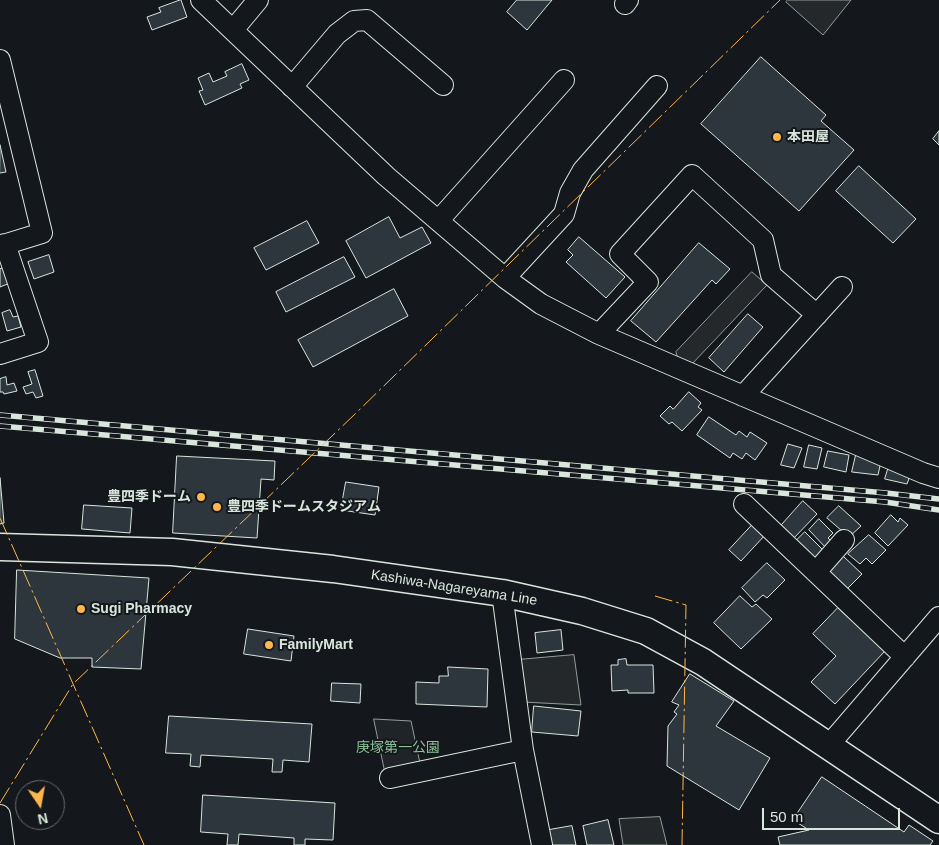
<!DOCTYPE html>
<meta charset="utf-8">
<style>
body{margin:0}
#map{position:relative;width:939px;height:845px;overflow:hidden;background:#14181c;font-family:Arial,sans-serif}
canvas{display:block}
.north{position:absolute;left:15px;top:780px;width:50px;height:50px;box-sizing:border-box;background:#14181c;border:1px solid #626a69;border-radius:50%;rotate:168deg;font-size:14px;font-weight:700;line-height:20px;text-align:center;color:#d8e6dc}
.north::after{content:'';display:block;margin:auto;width:18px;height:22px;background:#ffb74d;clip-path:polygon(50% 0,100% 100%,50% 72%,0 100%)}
.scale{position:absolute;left:762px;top:808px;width:138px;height:22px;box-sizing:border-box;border:2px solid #d8e6dc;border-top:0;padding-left:6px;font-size:15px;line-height:18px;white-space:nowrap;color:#d8e6dc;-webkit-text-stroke:4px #14181c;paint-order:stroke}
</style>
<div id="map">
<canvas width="939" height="845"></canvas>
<div class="north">N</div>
<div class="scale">50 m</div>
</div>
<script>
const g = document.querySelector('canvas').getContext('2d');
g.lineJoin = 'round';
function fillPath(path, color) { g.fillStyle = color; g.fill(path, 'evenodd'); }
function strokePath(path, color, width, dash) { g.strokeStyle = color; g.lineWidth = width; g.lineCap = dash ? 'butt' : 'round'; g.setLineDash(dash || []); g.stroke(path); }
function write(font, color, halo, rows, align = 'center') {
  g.font = font + ' Arial,"Noto Sans JP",sans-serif'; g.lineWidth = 4; g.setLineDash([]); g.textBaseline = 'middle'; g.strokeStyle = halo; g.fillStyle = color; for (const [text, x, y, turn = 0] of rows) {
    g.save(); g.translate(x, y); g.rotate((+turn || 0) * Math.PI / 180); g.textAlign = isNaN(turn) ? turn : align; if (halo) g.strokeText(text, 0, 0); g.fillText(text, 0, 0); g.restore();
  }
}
const green = new Path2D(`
 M374,719L411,721L421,768L386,776Z`);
const parking = new Path2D(`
 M788,0H851L823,35L786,2Z
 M752,272L767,285L691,365L678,359L676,352Z
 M574,655L581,705L523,702L517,660Z
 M660,817L667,845H623L619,819Z`);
const building = new Path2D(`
 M181,0L187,17L152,30L147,17L161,12L159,8Z
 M517,0H552L527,30L507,12Z
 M761,57L826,115L821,121L854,150L799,211L701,124Z
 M242,64L249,80L240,84L242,88L205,105L199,91L203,90L198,78L209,73L213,82L227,76L225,72Z
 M939,131V145L933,139Z
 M0,145L6,172L0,173Z
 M859,166L916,219L893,243L836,191Z
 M389,217L400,238L422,227L431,243L366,278L346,241Z
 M307,221L319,243L266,270L254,248Z
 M579,237L625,277L606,298L566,262L573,255L568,250Z
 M699,243L730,269L716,284L712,280L656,342L631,321Z
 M49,255L54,272L34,279L28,262Z
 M344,257L355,277L286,312L276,292Z
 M4,268L10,283L0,287V269Z
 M394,289L408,316L313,367L298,340Z
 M10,310L13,317L18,316L21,327L7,331L2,313Z
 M748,314L763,327L724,372L709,358Z
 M35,370L43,396L36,398L33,392L26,394L23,387L32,384L28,372Z
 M6,377L7,385L14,383L17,391L4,394L3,392H0V379Z
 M689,392L701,403L698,407L702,410L682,431L672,422L669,424L660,416L670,406L673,409Z
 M709,417L736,435L739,431L747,437L750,432L767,443L755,460L746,453L742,459L733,453L730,458L697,435Z
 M788,444L802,448L794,468L781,465Z
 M809,445L822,448L817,469L804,467Z
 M828,451L849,455L846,472L824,467Z
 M856,455L881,461L878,475L852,472Z
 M177,456L275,461L274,480L261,479L257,538L173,533Z
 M889,466L911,473L907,484L885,479Z
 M0,478L4,523L0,524Z
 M346,482L379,487L375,515L341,510Z
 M803,501L817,514L791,541L779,528Z
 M84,505L132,508L130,533L82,529Z
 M839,506L861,526L849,537L827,518Z
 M891,515L898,522L900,518L908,525L888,546L875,533Z
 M819,519L833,533L828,538L833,543L827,549L809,530Z
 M755,522L766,534L741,561L729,550Z
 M805,532L824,551L815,560L796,541Z
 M869,535L886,550L872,564L866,558L860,564L848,554Z
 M843,556L862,574L847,589L828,572Z
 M767,563L785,580L767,598L763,595L755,602L742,588Z
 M17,570L149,578L141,669L92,667V658H60L15,639Z
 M740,596L752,607L756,604L772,619L741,649L714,623Z
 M838,608L885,651L835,704L811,682L836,656L813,634Z
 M248,629L294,636L291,661L244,654Z
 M561,630L563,650L537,653L535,633Z
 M626,659L627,665H653L654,693H628V690L612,691L611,665H618V660Z
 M448,667L488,669L487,707L416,704V682L439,683V676H448Z
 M690,674L734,701L716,726L770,758L739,810L667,766L668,726L677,714L674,712L679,705L672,702Z
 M332,683L361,684L360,703L331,701Z
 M534,706L581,711L578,736L532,732Z
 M169,716L312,724L309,762L283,760L282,772H272L273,759L201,755L200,767L190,766L191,754L166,753Z
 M822,777L904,832L909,825L933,841L930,845H780L778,837L809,830L793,820Z
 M203,795L335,803L333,840L305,839V845H294V838L239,834L238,845H227L228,834L201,832Z
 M608,820L614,845H587L583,826Z
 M572,826L576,845H552L549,830Z`);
const minor = new Path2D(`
 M201,0L386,176L505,278L541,304L599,334L923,473L939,478
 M625,4L628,0
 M233,30L258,0
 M0,60L42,233L0,246
 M292,87L337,34L354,21L367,20L443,85
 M439,220L564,80
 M505,278L564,214L570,193L583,170L657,86
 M599,334L648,282L620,254L692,175L763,240L771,275L817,315
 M0,354L38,342L5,244
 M743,396L842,287
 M744,504L905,657
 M816,572L844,540
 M502,593L523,750L542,845
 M829,745L939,617
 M390,778L523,750
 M0,815L4,845`);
const major = new Path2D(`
 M0,547L172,552L333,569L502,593L582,611L646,631L703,662L939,820`);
const rail = new Path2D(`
 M0,415L886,493L939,499
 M0,426L885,502L939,510`);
const power = new Path2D(`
 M0,518L144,845
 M655,596L686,605L682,845
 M0,803L73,684L355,414L780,0`);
const markers = [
 [777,137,5,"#ffb74d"],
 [201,497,5,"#ffb74d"],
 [217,507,5,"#ffb74d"],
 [81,609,5,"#ffb74d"],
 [269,645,5,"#ffb74d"]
];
const poiNames = [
 ["本田屋",787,137],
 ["豊四季ドーム",191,497,"right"],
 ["豊四季ドームスタジアム",227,507],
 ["Sugi Pharmacy",91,609],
 ["FamilyMart",279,645]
];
const streetNames = [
 ["Kashiwa-Nagareyama Line",454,588,9]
];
const parkNames = [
 ["庚塚第一公園",398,748]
];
fillPath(green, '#202428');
strokePath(green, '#939e99', 1);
fillPath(parking, '#24282b');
strokePath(parking, '#939e99', 1);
fillPath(building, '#2c363c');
strokePath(building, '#d8e6dc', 1);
strokePath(minor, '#d8e6dc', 22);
strokePath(major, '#d8e6dc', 29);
strokePath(minor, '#14181c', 20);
strokePath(major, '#14181c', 26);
strokePath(rail, '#d8e6dc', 5.5);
strokePath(rail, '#14181c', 4, [11]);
strokePath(power, '#ffb74d', 1, [18, 4, 2.5, 4]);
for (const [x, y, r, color] of markers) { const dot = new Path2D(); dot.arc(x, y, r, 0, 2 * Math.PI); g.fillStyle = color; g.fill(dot); strokePath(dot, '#14181c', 2); }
write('bold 14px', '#d8e6dc', '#14181c', poiNames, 'left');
write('14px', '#d8e6dc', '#14181c', streetNames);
write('14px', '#8ac095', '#14181c', parkNames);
</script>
